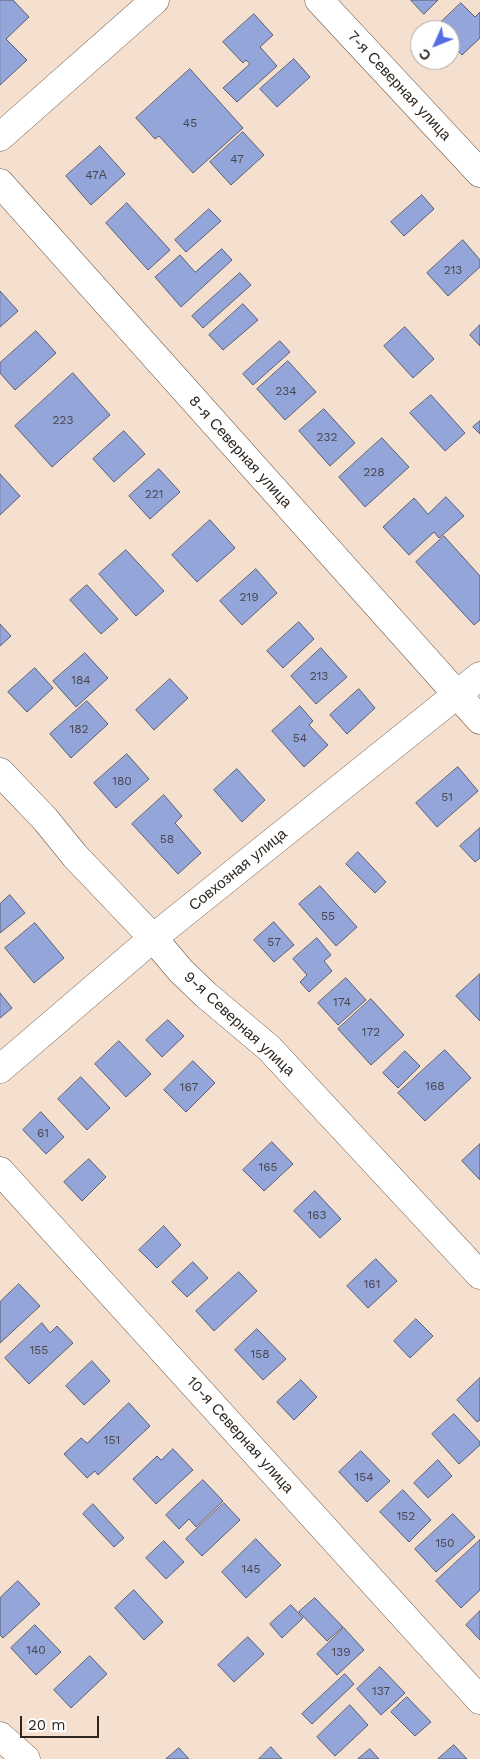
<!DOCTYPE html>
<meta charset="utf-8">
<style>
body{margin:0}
#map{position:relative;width:480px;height:1759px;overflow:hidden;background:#f5dfce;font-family:"Work Sans",sans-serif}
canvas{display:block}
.north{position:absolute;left:410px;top:20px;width:50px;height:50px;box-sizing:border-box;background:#fff;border:1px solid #aba8a5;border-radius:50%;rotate:226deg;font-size:14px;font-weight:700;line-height:20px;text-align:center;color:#2e261f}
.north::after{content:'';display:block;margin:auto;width:18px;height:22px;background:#556ee4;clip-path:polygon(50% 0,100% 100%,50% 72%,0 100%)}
.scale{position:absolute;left:20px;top:1716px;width:79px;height:22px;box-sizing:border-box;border:2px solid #2e261f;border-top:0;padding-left:6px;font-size:15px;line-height:18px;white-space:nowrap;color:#2e261f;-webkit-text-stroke:4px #fff;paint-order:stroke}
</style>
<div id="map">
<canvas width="480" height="1759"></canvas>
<div class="north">С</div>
<div class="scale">20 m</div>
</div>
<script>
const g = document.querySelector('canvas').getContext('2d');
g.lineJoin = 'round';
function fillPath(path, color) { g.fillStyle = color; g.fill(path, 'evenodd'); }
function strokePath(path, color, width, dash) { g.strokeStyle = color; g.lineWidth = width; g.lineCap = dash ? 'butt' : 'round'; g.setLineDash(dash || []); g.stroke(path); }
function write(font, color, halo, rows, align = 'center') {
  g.font = font + ' "Work Sans",sans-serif'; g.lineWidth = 4; g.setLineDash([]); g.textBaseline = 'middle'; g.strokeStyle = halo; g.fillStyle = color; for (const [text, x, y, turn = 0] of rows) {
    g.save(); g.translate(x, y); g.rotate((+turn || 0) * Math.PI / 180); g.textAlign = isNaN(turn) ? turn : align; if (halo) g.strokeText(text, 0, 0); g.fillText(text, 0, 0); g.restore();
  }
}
const building = new Path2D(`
 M0,0H13L29,17L6,39L27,60L0,85Z
 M411,0H438L424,14Z
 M461,3L475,17L480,12V38L462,55L450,42V30H439L436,27Z
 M254,14L273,35L260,47L277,66L237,102L223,88L250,64L246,60L243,63L223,42Z
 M294,59L310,77L277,107L260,89Z
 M190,69L243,128L193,173L159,136L155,139L136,118Z
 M243,132L264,155L231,185L210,162Z
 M100,146L125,174L91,205L66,176Z
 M422,195L434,209L404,236L391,222Z
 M127,203L170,250L148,270L106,223Z
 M209,209L221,221L186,252L175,240Z
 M463,240L480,260V267L448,296L427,273Z
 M222,249L232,260L181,307L155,277L180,255L195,272Z
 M240,273L251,285L203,328L192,316Z
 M0,291L18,311L0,327Z
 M243,304L258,320L223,350L209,335Z
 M480,325V346L470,335Z
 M405,327L434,359L413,378L384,346Z
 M36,331L56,353L15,390L0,373V363Z
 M280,341L290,352L253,385L243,374Z
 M288,361L316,392L285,420L257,389Z
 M73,373L110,415L52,467L15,426Z
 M431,395L465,433L445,451L410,413Z
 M324,409L355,443L330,466L299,431Z
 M480,421V434L473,427Z
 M124,431L145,454L114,482L93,459Z
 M382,438L409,467L365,507L339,477Z
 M159,469L180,492L150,519L129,496Z
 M0,474L20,496L0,515Z
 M446,497L464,516L439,538L434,532L409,555L383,527L414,498L428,514Z
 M210,520L235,548L197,582L172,555Z
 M444,536L480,576V620L474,625L416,562Z
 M126,550L164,591L136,616L99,574Z
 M256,569L277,593L242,625L220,601Z
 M87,585L118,619L101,634L70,600Z
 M299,622L314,639L283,668L267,651Z
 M0,624L11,636L0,646Z
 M321,648L347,677L316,704L291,676Z
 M85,653L108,678L76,707L53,681Z
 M35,668L53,688L27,712L8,692Z
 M170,679L188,698L154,730L136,710Z
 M359,689L375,708L347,734L330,715Z
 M87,701L108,724L71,758L50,734Z
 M300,706L313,721L309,725L328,745L304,767L272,731Z
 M127,754L149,779L116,808L94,783Z
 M458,767L478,791L437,827L416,803Z
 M237,769L265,800L242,822L214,790Z
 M164,795L182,816L175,823L201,853L178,874L132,824Z
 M480,828V858L475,862L460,846Z
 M358,852L386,882L375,893L346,864Z
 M320,886L357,927L336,946L299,904Z
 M10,895L25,913L0,933V904Z
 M274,922L294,945L274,962L254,940Z
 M35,923L64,958L34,983L5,948Z
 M317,938L331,955L324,961L332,971L309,992L300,982L307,975L293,959Z
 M480,974V1021L456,996Z
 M346,978L366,1000L338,1025L318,1003Z
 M0,993L12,1008L0,1018Z
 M371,999L404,1035L371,1065L338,1029Z
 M168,1020L184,1036L162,1057L146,1040Z
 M119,1041L151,1074L126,1097L95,1064Z
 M445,1050L471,1078L425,1121L398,1093Z
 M405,1051L420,1066L398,1088L383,1073Z
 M193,1061L215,1083L186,1112L164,1090Z
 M81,1077L110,1108L87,1130L58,1099Z
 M41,1112L64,1137L46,1154L23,1130Z
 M272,1142L293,1164L264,1191L243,1170Z
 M480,1144V1180L462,1161Z
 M89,1159L106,1177L82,1201L64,1182Z
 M315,1191L341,1219L320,1238L294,1211Z
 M164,1226L181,1245L157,1268L139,1250Z
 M376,1259L397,1281L368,1308L347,1286Z
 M193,1262L208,1278L187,1297L172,1282Z
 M239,1272L257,1291L214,1331L196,1311Z
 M19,1284L40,1306L0,1343V1302Z
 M416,1319L433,1336L410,1358L394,1341Z
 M42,1323L50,1333L57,1326L73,1343L29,1384L5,1358Z
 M257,1329L286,1359L263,1380L235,1350Z
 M92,1361L110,1381L84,1405L66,1386Z
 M480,1378V1420L477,1422L457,1400Z
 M301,1380L317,1397L294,1420L277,1402Z
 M129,1403L150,1426L98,1475L95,1471L87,1478L64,1454L81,1438L87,1443Z
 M454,1414L480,1442V1445L459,1464L432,1434Z
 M173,1449L193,1470L156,1504L133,1479L157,1456L161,1460Z
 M361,1451L390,1481L367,1502L339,1472Z
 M438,1460L452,1476L428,1498L414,1483Z
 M203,1480L223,1501L196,1527L189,1519L179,1529L166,1515Z
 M403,1490L431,1520L409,1542L380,1512Z
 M224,1503L240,1520L202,1556L186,1539Z
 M93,1504L124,1538L114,1547L83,1514Z
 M453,1514L475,1537L436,1572L415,1549Z
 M256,1539L281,1565L246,1598L222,1572Z
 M480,1540V1590L461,1608L436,1581Z
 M164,1541L184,1562L166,1579L146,1558Z
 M18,1581L40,1604L3,1638L0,1635V1598Z
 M134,1590L163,1622L144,1640L115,1608Z
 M315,1598L343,1627L327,1641L299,1612Z
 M291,1605L303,1618L282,1638L270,1624Z
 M480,1611V1640L466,1625Z
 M35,1625L61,1652L36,1675L11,1648Z
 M344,1628L364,1650L337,1675L317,1654Z
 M248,1637L264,1654L234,1682L218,1665Z
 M90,1656L107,1674L71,1708L54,1690Z
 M380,1667L405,1693L381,1715L357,1689Z
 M345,1674L354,1684L312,1724L302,1714Z
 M407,1697L431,1722L415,1736L391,1712Z
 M350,1705L368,1725L335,1756L317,1737Z
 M454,1745L467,1759H438Z
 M271,1747L282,1759H259Z
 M179,1748L189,1759H166Z
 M370,1749L379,1759H358Z`);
const minor = new Path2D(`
 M0,183L480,720
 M0,772L45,819L75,856L153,938L181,971L206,995L269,1048L480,1275
 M0,1069L153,938L480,676
 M0,1171L480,1700
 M0,1736L26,1759`);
const tertiary = new Path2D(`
 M0,137L155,0`);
const secondary = new Path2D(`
 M319,0L480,173`);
const numberNames = [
 ["45",190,123],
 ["47",237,159],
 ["47А",96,175],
 ["213",453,270],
 ["234",286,391],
 ["223",63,420],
 ["232",327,437],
 ["228",374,472],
 ["221",154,494],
 ["219",249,597],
 ["213",319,676],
 ["184",81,680],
 ["182",79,729],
 ["54",300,738],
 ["180",122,781],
 ["51",447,797],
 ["58",167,839],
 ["55",328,916],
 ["57",274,942],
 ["174",342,1002],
 ["172",371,1032],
 ["168",435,1086],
 ["167",189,1087],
 ["61",43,1133],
 ["165",268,1167],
 ["163",317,1215],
 ["161",372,1284],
 ["155",39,1350],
 ["158",260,1354],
 ["151",112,1440],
 ["154",364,1477],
 ["152",406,1516],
 ["150",445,1543],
 ["145",251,1569],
 ["140",36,1650],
 ["139",341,1652],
 ["137",381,1691]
];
const streetNames = [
 ["7-я Северная улица",399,86,47],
 ["8-я Северная улица",240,452,48],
 ["Совхозная улица",238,870,-39],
 ["9-я Северная улица",239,1024,43],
 ["10-я Северная улица",240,1435,48]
];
fillPath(building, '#94a5da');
strokePath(building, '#575e72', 1);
strokePath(minor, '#6b594a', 29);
strokePath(tertiary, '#6b594a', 29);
strokePath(secondary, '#6b594a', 29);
strokePath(minor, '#fff', 28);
strokePath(tertiary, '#fff', 28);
strokePath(secondary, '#fff', 28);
write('12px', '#48464e', null, numberNames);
write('15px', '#2e261f', '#fff', streetNames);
</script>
